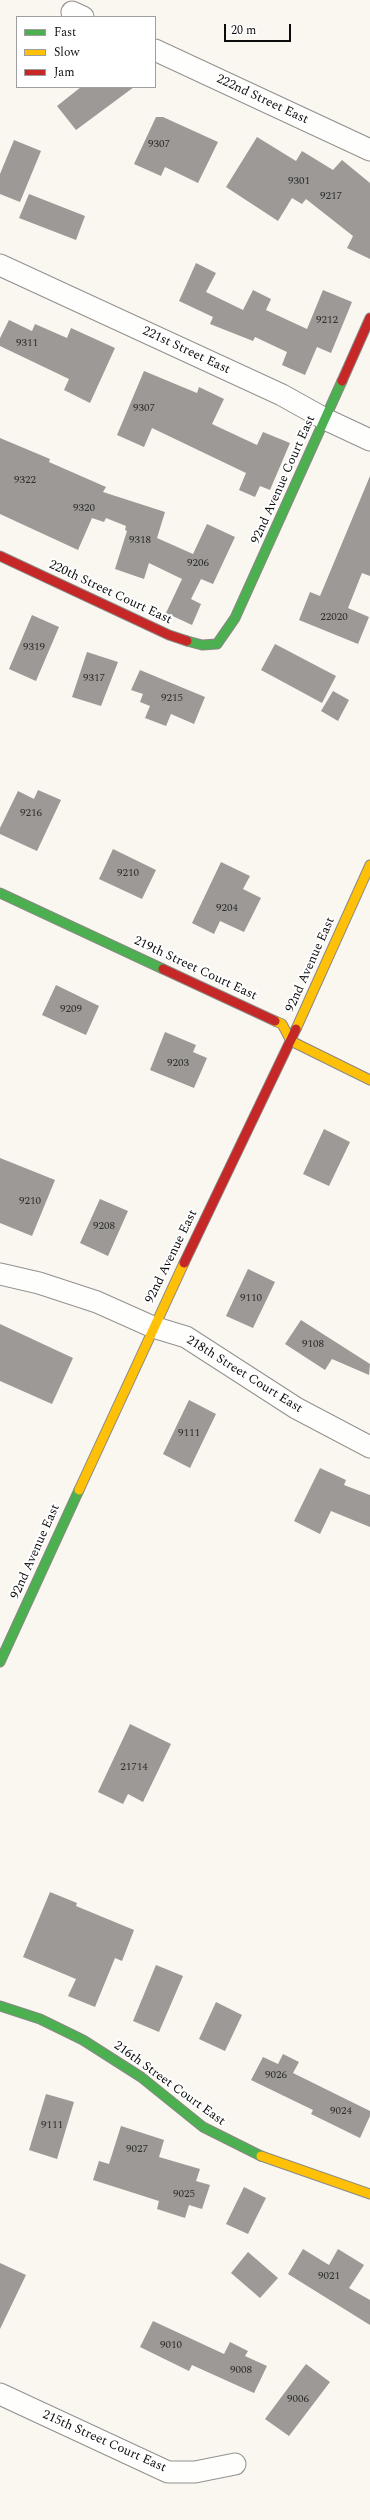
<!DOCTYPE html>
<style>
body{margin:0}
#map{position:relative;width:370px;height:2520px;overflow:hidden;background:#faf6f0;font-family:Spectral,serif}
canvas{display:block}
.legend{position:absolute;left:16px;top:16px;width:140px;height:72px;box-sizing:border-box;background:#fff;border:1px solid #9e9e9e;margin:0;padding:5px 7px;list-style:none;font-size:12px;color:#0c0c0c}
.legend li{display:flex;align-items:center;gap:8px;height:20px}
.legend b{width:20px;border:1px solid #9e9e9e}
.scale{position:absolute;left:224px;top:24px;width:67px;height:18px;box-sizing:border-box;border:2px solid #0c0c0c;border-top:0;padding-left:5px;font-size:12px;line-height:14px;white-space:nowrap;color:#0c0c0c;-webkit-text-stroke:3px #fff;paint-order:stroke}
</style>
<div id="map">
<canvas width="370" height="2520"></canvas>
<ul class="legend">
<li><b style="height:5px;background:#4caf50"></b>Fast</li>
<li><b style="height:5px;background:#ffc107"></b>Slow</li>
<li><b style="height:5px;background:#c62828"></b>Jam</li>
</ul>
<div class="scale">20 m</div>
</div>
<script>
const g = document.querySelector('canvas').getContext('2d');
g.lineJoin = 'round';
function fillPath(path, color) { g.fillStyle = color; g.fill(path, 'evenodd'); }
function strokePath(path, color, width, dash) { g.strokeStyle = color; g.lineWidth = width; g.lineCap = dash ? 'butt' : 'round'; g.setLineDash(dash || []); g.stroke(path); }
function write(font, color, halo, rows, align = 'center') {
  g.font = font + ' Spectral,serif'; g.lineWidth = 4; g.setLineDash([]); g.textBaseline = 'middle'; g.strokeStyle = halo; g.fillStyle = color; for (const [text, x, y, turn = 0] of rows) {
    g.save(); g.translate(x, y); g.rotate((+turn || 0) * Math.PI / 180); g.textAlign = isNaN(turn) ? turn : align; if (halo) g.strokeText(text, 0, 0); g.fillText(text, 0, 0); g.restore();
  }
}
const building = new Path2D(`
 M81,87H134L76,130L57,106Z
 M156,117H163L218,142L198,183L165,167L161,176L134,164Z
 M257,137L296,161L302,151L333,170L342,160L370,183V259L347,248L353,236L306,199L302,204L292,198L278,221L226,187Z
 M14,140L41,151L20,202L0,194V174Z
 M29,194L85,216L76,240L19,218Z
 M196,263L216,273L206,292L243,310L253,290L271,299L266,310L307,329L323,290L352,302L331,353L317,347L305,375L282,365L287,352L255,337L253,341L210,324L213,317L179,301Z
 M9,320L32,331L35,324L67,338L71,328L115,348L90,403L64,390L69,379L0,346V338Z
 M144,371L197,393L199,387L224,399L212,424L257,445L263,432L290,443L270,490L260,486L255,497L239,490L246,473L152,428L144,447L117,435Z
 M0,438L50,459L49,462L106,487L103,492L165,512L157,538L193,554L207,524L235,537L213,584L201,579L191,599L201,604L192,625L166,613L182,579L149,563L144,579L115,569L127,531L125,530L126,526L106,518L104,522L92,518L78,550L0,514Z
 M370,476V576L362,573L348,608L369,617L358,644L299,620L310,592L320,596Z
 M32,615L59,627L36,681L9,669Z
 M275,644L336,676L322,703L261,670Z
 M87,652L118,662L101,706L72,697Z
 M140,670L205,697L194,724L171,714L166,726L145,718L150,706L140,702L143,694L131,690Z
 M333,691L349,700L338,721L321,711Z
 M38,790L61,800L37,851L0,834V828L18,791L34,799Z
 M113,849L156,870L142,899L99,879Z
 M221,862L250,876L243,889L261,898L244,932L220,921L214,934L192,923Z
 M56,985L99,1006L86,1035L42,1015Z
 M165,1032L196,1045L193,1052L207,1058L194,1088L150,1070Z
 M324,1129L350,1142L329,1186L303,1174Z
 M0,1158L55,1180L32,1236L0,1223Z
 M100,1199L128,1211L108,1256L80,1243Z
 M248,1269L275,1282L253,1328L226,1316Z
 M301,1320L370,1364L369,1375L332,1359L325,1370L285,1344Z
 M0,1324L73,1358L52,1404L0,1381Z
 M189,1400L216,1414L190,1468L163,1454Z
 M320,1468L346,1480L344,1485L370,1495V1527L331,1511L320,1534L294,1521Z
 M130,1724L171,1744L143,1802L128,1794L123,1804L98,1792Z
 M50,1892L77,1903L76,1906L134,1930L122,1961L115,1958L95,2007L68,1996L76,1979L23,1957Z
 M156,1965L183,1976L159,2032L133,2021Z
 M216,2002L242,2015L225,2051L199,2039Z
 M283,2054L299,2062L293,2073L370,2111V2116L360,2138L311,2114L313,2110L251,2080L263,2057L278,2064Z
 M46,2094L74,2102L57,2159L29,2150Z
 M121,2126L164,2140L159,2157L200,2169L196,2181L210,2185L202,2209L189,2205L185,2218L157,2209L159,2201L93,2180L99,2161L109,2164Z
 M244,2187L266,2198L248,2234L226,2224Z
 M303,2249L329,2265L338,2249L364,2265L349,2288L370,2300V2325L288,2274Z
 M248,2252L278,2278L260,2298L231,2273Z
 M0,2263L26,2275L0,2329Z
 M153,2321L224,2354L230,2342L248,2351L245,2356L267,2366L254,2393L192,2365L189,2371L140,2347Z
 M306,2364L330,2382L289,2436L265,2419Z`);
const street = new Path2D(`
 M72,12L83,17
 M155,50L370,150
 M0,265L282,395L325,419L370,440
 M0,1274L39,1283L97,1302L153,1327L186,1337L296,1408L370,1447
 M0,2394L168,2472H195L235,2464`);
const fast = new Path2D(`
 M187,641L202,645L217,644L235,618L342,381
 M0,893L163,969
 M0,1662L79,1490
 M0,2006L40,2019L83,2040L141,2077L203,2127L261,2156`);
const slow = new Path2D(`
 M275,1021L282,1024L291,1041L370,1080
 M296,1029L370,865
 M79,1490L184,1263
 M261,2156L370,2194`);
const jam = new Path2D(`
 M342,381L370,318
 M0,556L169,635L187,641
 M163,969L275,1021
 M184,1263L296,1029`);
const numberNames = [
 ["9307",159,145],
 ["9301",299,182],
 ["9217",331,197],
 ["9212",327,321],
 ["9311",27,344],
 ["9307",144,409],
 ["9322",25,481],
 ["9320",84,509],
 ["9318",140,541],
 ["9206",198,564],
 ["22020",334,618],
 ["9319",34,648],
 ["9317",94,679],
 ["9215",172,699],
 ["9216",31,814],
 ["9210",128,874],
 ["9204",227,909],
 ["9209",71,1010],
 ["9203",178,1064],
 ["9210",30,1202],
 ["9208",104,1227],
 ["9110",251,1299],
 ["9108",313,1345],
 ["9111",189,1434],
 ["21714",134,1768],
 ["9026",276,2076],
 ["9024",341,2112],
 ["9111",52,2126],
 ["9027",137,2150],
 ["9025",184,2195],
 ["9021",329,2277],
 ["9010",171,2346],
 ["9008",241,2371],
 ["9006",298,2400]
];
const streetNames = [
 ["222nd Street East",262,100,25],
 ["221st Street East",186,351,25],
 ["92nd Avenue Court East",284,480,-66],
 ["220th Street Court East",110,593,25],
 ["92nd Avenue East",311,965,-66],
 ["219th Street Court East",195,969,25],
 ["92nd Avenue East",172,1257,-64],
 ["218th Street Court East",244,1375,32],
 ["92nd Avenue East",36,1552,-66],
 ["216th Street Court East",169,2084,36],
 ["215th Street Court East",104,2442,24]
];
fillPath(building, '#9c9996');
strokePath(street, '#93918f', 23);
strokePath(fast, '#8a8885', 11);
strokePath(slow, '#8a8885', 11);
strokePath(jam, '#8a8885', 11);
strokePath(street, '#fefefd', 21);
strokePath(fast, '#4caf50', 9);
strokePath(slow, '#ffc107', 9);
strokePath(jam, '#c62828', 9);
write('11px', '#302f2e', null, numberNames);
write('13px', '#0c0c0c', '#fff', streetNames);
</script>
